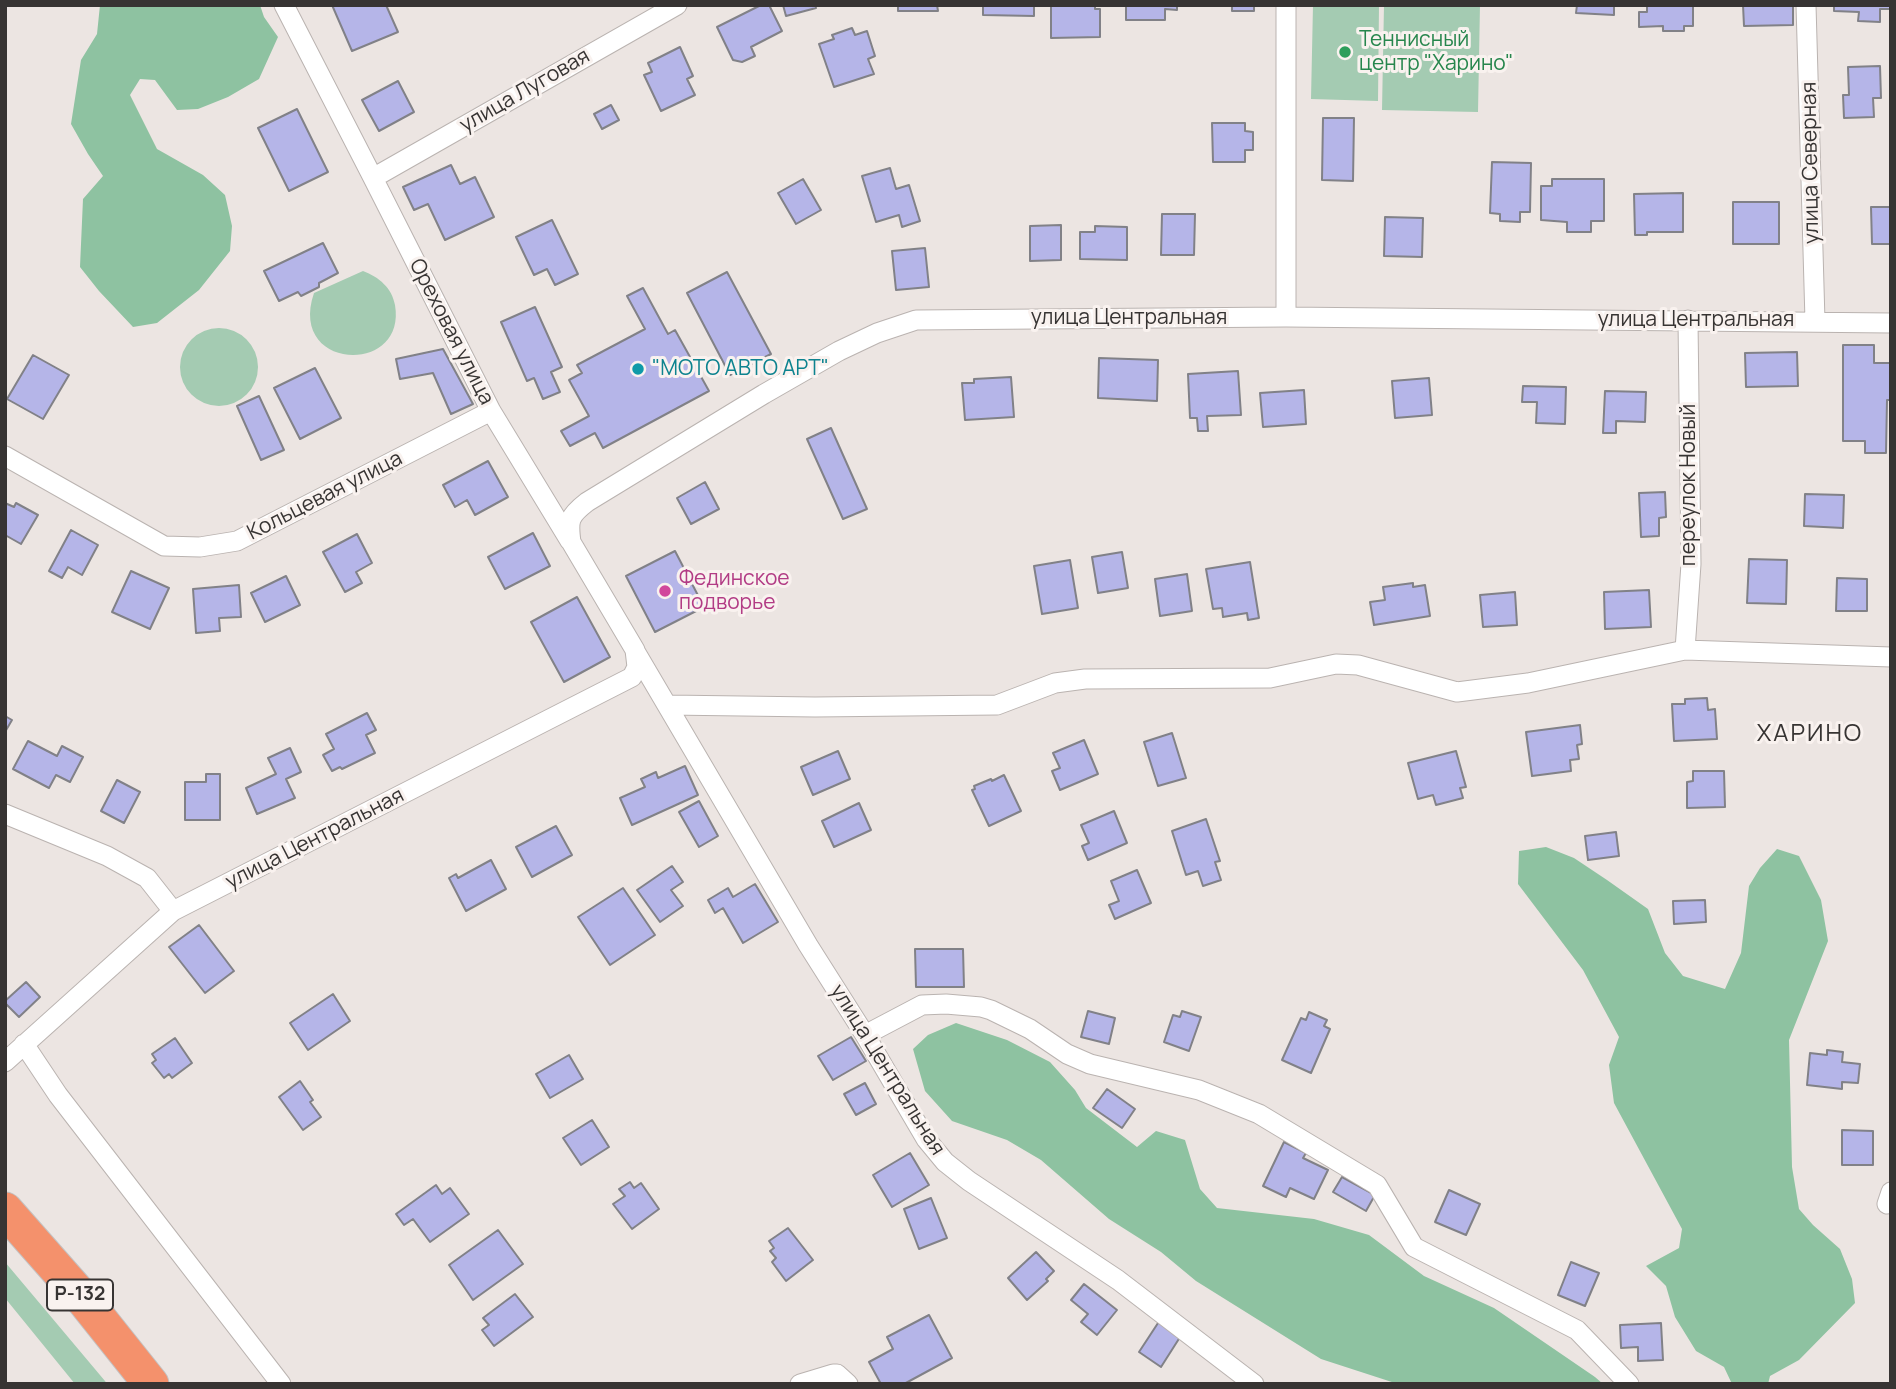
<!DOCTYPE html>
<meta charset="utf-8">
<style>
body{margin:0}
#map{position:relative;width:1896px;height:1389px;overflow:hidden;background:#ece5e2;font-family:Manrope,sans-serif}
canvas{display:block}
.frame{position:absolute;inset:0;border:7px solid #373433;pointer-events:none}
</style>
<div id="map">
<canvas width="1896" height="1389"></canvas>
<div class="frame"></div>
</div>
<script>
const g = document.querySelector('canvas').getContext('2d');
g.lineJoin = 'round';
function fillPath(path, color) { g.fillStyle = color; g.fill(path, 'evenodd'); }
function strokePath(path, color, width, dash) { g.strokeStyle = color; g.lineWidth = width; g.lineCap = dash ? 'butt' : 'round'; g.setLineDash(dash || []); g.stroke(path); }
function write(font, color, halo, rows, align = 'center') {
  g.font = font + ' Manrope,sans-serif'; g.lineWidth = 6; g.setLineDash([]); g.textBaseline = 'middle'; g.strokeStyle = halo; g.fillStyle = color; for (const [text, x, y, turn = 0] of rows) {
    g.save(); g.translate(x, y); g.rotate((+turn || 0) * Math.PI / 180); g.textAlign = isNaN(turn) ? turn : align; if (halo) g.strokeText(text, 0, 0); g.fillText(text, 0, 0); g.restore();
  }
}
const green = new Path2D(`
 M1313,5H1379L1378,101L1311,99Z
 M1384,5H1480L1478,112L1382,110Z
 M363,271C379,277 392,288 395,305C407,376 287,371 314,293Z
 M180 367a39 39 0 1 1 78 0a39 39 0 1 1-78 0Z
 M5,1262L105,1381L107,1384H75L5,1298Z`);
const forest = new Path2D(`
 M100,5H260L264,17L278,37L259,79L228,97L198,109L177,110L155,80L140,79L130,95L157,149L203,175L225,195L232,226L230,251L199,290L157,323L133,327L99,291L80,267L83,199L103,176L88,154L71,124L81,60L97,34Z
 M1546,847L1574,858L1607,880L1648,909L1665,953L1683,976L1725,989L1741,953L1749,886L1760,868L1777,849L1799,856L1821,900L1828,941L1789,1040L1792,1167L1799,1209L1813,1225L1840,1249L1852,1279L1855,1303L1799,1360L1770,1376L1768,1384H1732L1724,1367L1696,1351L1675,1317L1666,1286L1646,1266L1679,1248L1682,1229L1614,1103L1609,1065L1619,1037L1583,970L1518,884L1519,851Z
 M956,1023L1007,1040L1050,1062L1075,1090L1086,1108L1137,1147L1156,1131L1185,1140L1200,1189L1217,1208L1314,1219L1369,1235L1424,1276L1494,1308L1595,1377L1603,1384H1398L1321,1359L1196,1281L1161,1252L1109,1219L1041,1160L1007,1140L952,1121L925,1091L913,1049L928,1035Z`);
const building = new Path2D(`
 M332,5H386L398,32L352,51Z
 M761,5H769L782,31L751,47L755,56L742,62L733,60L717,27Z
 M783,5H815L816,8L786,16Z
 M898,5H937L938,11H898Z
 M983,5H1034V16L983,15Z
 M1095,5V9H1100V37L1051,38V6Z
 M1126,5H1177V10L1165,9V20H1126Z
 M1232,5H1254V11H1232Z
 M1577,5H1614V15L1576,13Z
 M1647,5H1693V26H1684V31H1663V26L1639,27V12H1647Z
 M1743,5H1793V25L1744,26Z
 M1834,5H1890V9H1880V22L1858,21L1859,12L1834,11Z
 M852,28L855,35L867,31L875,56L868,59L874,74L834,87L819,44L834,39L832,35Z
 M680,47L693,76L687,79L695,95L661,111L644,75L652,72L648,63Z
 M1880,66L1881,98H1873L1874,117L1844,118L1843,95H1849L1848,67Z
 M398,81L414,112L379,131L362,100Z
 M611,105L619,120L602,129L594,114Z
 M297,109L328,172L289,191L258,128Z
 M1323,118H1354L1353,181L1322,180Z
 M1212,123H1245V131L1253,132V150H1245V162H1213Z
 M1492,162L1531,163L1530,212H1520V222L1500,221V214L1490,213Z
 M451,165L460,184L475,177L494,217L445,240L428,204L414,210L403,187Z
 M890,168L896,189L909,185L920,221L902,227L899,215L876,222L862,176Z
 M803,179L821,210L796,224L778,193Z
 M1552,179H1604V221H1591V232H1567V222L1541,220V186H1552Z
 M1683,193V232H1647V235H1635L1634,194Z
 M1733,202H1779V244H1733Z
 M1871,207H1891V244H1872Z
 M1162,214H1195L1194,255H1161Z
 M1385,217L1423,218L1422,257L1384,256Z
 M552,220L578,274L555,285L547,269L534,275L516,237Z
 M1061,225V260L1030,261V226Z
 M1095,226L1127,227V260L1080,259V232H1095Z
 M323,243L338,273L319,283V287L301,296L298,292L279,301L264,271Z
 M925,248L929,287L896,290L892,251Z
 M727,272L771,354L730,375L687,293Z
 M643,288L668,334L675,330L709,391L603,448L595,433L570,446L561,431L589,416L569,380L582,373L577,365L645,329L627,296Z
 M535,307L562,367L551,372L560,392L543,399L534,378L527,381L501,322Z
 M1843,345H1874V363H1891V400H1887L1886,453H1865V441H1843Z
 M443,349L473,404L451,414L433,373L400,379L396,359Z
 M1797,352L1798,386L1746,387L1745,353Z
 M33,355L69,375L43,419L7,399Z
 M1099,358L1158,360L1157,401L1098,398Z
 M315,368L341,418L300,439L274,388Z
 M1238,371L1241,415L1207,416L1208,431H1198L1197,418H1190L1188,374Z
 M1011,377L1014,417L965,420L962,383H974V379Z
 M1429,378L1432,415L1395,418L1392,381Z
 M1523,386L1566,387L1565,424L1536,423L1537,402H1522Z
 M1304,390L1306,424L1263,427L1260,393Z
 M1605,391L1646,392L1645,422L1616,421V433H1603Z
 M259,396L284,450L261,460L237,406Z
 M831,428L867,509L843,519L807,439Z
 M488,461L508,497L475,515L467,500L455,507L443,485Z
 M705,482L719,509L691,524L677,498Z
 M1665,492L1666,517L1659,518V536L1641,537L1639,493Z
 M1805,494L1844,495L1843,528L1804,526Z
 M5,503L14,507L16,503L38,515L21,544L5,535Z
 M71,530L98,545L82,575L68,567L62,578L49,571Z
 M533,533L550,566L505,589L488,557Z
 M357,534L372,563L356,572L362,583L345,592L323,552Z
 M675,551L704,607L655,632L626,576Z
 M1122,552L1128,588L1098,593L1092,557Z
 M1749,559L1787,560L1786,604L1747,603Z
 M1070,560L1078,608L1042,614L1034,566Z
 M1250,562L1259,618L1248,620L1247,613L1223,617L1222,608L1213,609L1206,569Z
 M131,571L169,588L150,629L112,612Z
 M1187,574L1192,611L1160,616L1155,579Z
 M286,576L300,605L265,622L251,593Z
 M1837,578L1867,579V611H1836Z
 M1413,583V587L1425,585L1430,616L1374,625L1370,602L1385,600L1383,587Z
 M239,585L241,617L219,618L220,631L196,633L193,589Z
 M1649,590L1651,627L1605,629L1604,592Z
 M1515,592L1517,625L1483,627L1480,595Z
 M577,597L610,657L564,682L531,622Z
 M1707,698L1708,710L1715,709L1717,739L1674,741L1672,704H1685V699Z
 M367,713L376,730L366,735L375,753L342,769L340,767L332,771L323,755L334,749L326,734Z
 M5,716L12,720L5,732Z
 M1580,725L1582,744L1577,745L1579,759L1570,760L1571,771L1532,776L1526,732Z
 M1172,733L1186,778L1158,786L1144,742Z
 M1084,740L1098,774L1060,790L1052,771L1060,768L1053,753Z
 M28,741L57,756L62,746L83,757L70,782L56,775L49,788L13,769Z
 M290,748L301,772L286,779L295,798L257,814L246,788L276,774L268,758Z
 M838,751L850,779L813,795L801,767Z
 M1456,751L1466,787L1460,788L1463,798L1436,805L1433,795L1418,799L1408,763Z
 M685,766L698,795L632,825L620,798L645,787L641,779L656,772L658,778Z
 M1693,771H1724L1725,807L1687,808V782L1693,781Z
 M206,774H220V820H185V782H206Z
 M1004,775L1021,811L989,826L972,790L975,789L974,786L991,779L992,781Z
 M117,780L140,792L124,823L101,811Z
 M699,801L718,836L699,847L679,812Z
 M859,803L871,830L834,847L822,821Z
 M1114,811L1127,843L1088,860L1082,846L1089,843L1081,825Z
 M1206,819L1220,861L1215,862L1221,880L1203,886L1198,871L1186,875L1172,831Z
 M556,826L572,855L532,877L516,847Z
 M1616,832L1619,856L1588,860L1585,836Z
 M491,860L506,889L466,911L449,878L456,874L458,878Z
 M672,866L683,882L671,890L683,906L660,922L637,890Z
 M1137,870L1151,903L1115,919L1109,905L1119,901L1111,881Z
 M755,884L778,922L743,943L723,908L715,913L708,900L728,888L733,897Z
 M623,888L655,935L610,965L578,917Z
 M1705,900L1706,922L1674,924L1673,901Z
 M199,925L234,971L205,993L169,947Z
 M915,949H963L964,987H916Z
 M26,982L40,997L19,1017L5,1003V1001Z
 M333,994L350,1021L308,1050L290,1023Z
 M1088,1011L1115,1018L1109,1044L1081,1037Z
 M1182,1011L1201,1017L1189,1051L1164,1042L1173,1015L1180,1017Z
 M1309,1012L1327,1020L1324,1026L1330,1029L1311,1073L1282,1060L1301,1018L1306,1020Z
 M851,1037L866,1061L833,1080L818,1056Z
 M175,1038L192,1063L172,1078L169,1074L164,1078L152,1063L156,1060L152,1054Z
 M1827,1050L1843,1052L1842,1062L1860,1064L1858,1083L1842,1082V1089L1807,1085L1810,1053L1827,1055Z
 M569,1055L583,1079L550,1098L536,1074Z
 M300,1081L313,1100L310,1102L321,1117L303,1130L279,1097Z
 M865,1083L876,1104L856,1115L844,1094Z
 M1107,1089L1135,1109L1122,1128L1093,1108Z
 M592,1120L609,1147L581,1165L563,1138Z
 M1842,1130L1873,1131V1165H1842Z
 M1284,1142L1306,1153L1303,1158L1328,1170L1314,1199L1290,1188L1286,1197L1263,1186Z
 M910,1153L929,1185L892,1207L873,1175Z
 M1342,1177L1375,1195L1366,1211L1333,1192Z
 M630,1182L634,1188L641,1183L659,1209L632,1229L613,1204L625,1196L619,1189Z
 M436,1185L442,1194L450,1188L469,1214L430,1242L413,1219L404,1225L396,1214Z
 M1449,1190L1480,1204L1466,1235L1435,1222Z
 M931,1198L947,1238L919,1249L904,1209Z
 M788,1228L813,1260L786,1281L772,1262L776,1258L770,1251L774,1248L769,1241Z
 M498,1230L523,1264L473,1300L449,1265Z
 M1036,1252L1054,1271L1046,1279L1048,1281L1027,1300L1008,1278Z
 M1571,1262L1599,1273L1585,1306L1558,1295Z
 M1084,1284L1117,1310L1097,1335L1081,1322L1088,1314L1071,1300Z
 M515,1294L533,1317L494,1346L482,1330L489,1325L483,1318Z
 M929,1315L952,1358L904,1384H881L869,1362L893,1349L887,1337Z
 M1160,1320L1182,1334L1161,1367L1139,1352Z
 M1661,1323L1663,1360L1638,1361V1347L1621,1348L1620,1325Z`);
const street = new Path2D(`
 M284,5L373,178L491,411L570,541
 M1286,5V317
 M1806,5L1815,321
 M373,178L677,5
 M5,456L164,546L200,547L237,541L491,411
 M1685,650L1691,564L1688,320
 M635,651L808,945L865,1035L926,1139L945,1162L969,1181L1118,1280L1254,1384
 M668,705L815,707L997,705L1055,683L1085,679L1270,678L1336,664L1358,665L1457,692L1528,683L1685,650L1891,657
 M5,814L107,856L147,878L173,911
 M865,1035L922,1005L946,1004L981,1007L991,1010L1030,1029L1067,1054L1090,1064L1199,1090L1259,1114L1377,1185L1414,1247L1577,1330L1629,1384
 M24,1044L58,1095L281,1384
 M5,1062L173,911L632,677L637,667L635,650L571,542C568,520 569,516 587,502L764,394L839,351L877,333L916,320L1286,317L1891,323
 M1887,1204L1891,1192
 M800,1384L833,1374H837L848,1384`);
const highway = new Path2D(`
 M5,1210L80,1295L151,1384`);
const markers = [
 [1345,52,7,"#2e9e5b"],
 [638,369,7,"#0f9aa8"],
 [665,591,7,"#d1479c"]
];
const shields = [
 [80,1295,66]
];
const shieldNames = [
 ["Р-132",80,1295]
];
const leisureNames = [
 ["Теннисный",1359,40],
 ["центр \"Харино\"",1359,64]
];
const streetNames = [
 ["улица Луговая",525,91,-30],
 ["улица Северная",1811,163,-91],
 ["улица Центральная",1129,318],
 ["улица Центральная",1696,320],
 ["Ореховая улица",451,332,63],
 ["переулок Новый",1689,485,-90],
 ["Кольцевая улица",325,496,-27],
 ["улица Центральная",315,839,-27],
 ["улица Центральная",887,1070,58]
];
const cultureNames = [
 ["\"МОТО АВТО АРТ\"",652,369]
];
const hotelNames = [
 ["Фединское",679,579],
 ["подворье",679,603]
];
const quarterNames = [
 ["ХАРИНО",1810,734]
];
fillPath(green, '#a4cbb2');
fillPath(forest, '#8ec2a1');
fillPath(building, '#b5b5e8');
strokePath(building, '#818187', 2);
strokePath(street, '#bab3b0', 21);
strokePath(highway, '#c3c2c2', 37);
strokePath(street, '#fff', 19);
strokePath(highway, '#f4916c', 35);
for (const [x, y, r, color] of markers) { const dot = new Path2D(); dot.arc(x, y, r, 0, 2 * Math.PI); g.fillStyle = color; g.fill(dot); strokePath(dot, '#f9f2ef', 2.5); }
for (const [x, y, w] of shields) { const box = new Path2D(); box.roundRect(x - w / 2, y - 15.5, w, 31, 5); g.fillStyle = '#f9f2ef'; g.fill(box); strokePath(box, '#373433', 2); }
write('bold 19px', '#373433', null, shieldNames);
write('21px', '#27864d', '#f9f2ef', leisureNames, 'left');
write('21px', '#373433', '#f9f2ef', streetNames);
write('21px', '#0d838f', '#f9f2ef', cultureNames, 'left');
write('21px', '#b23c85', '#f9f2ef', hotelNames, 'left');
g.letterSpacing = '2px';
write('24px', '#373433', '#f9f2ef', quarterNames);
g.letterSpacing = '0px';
</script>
